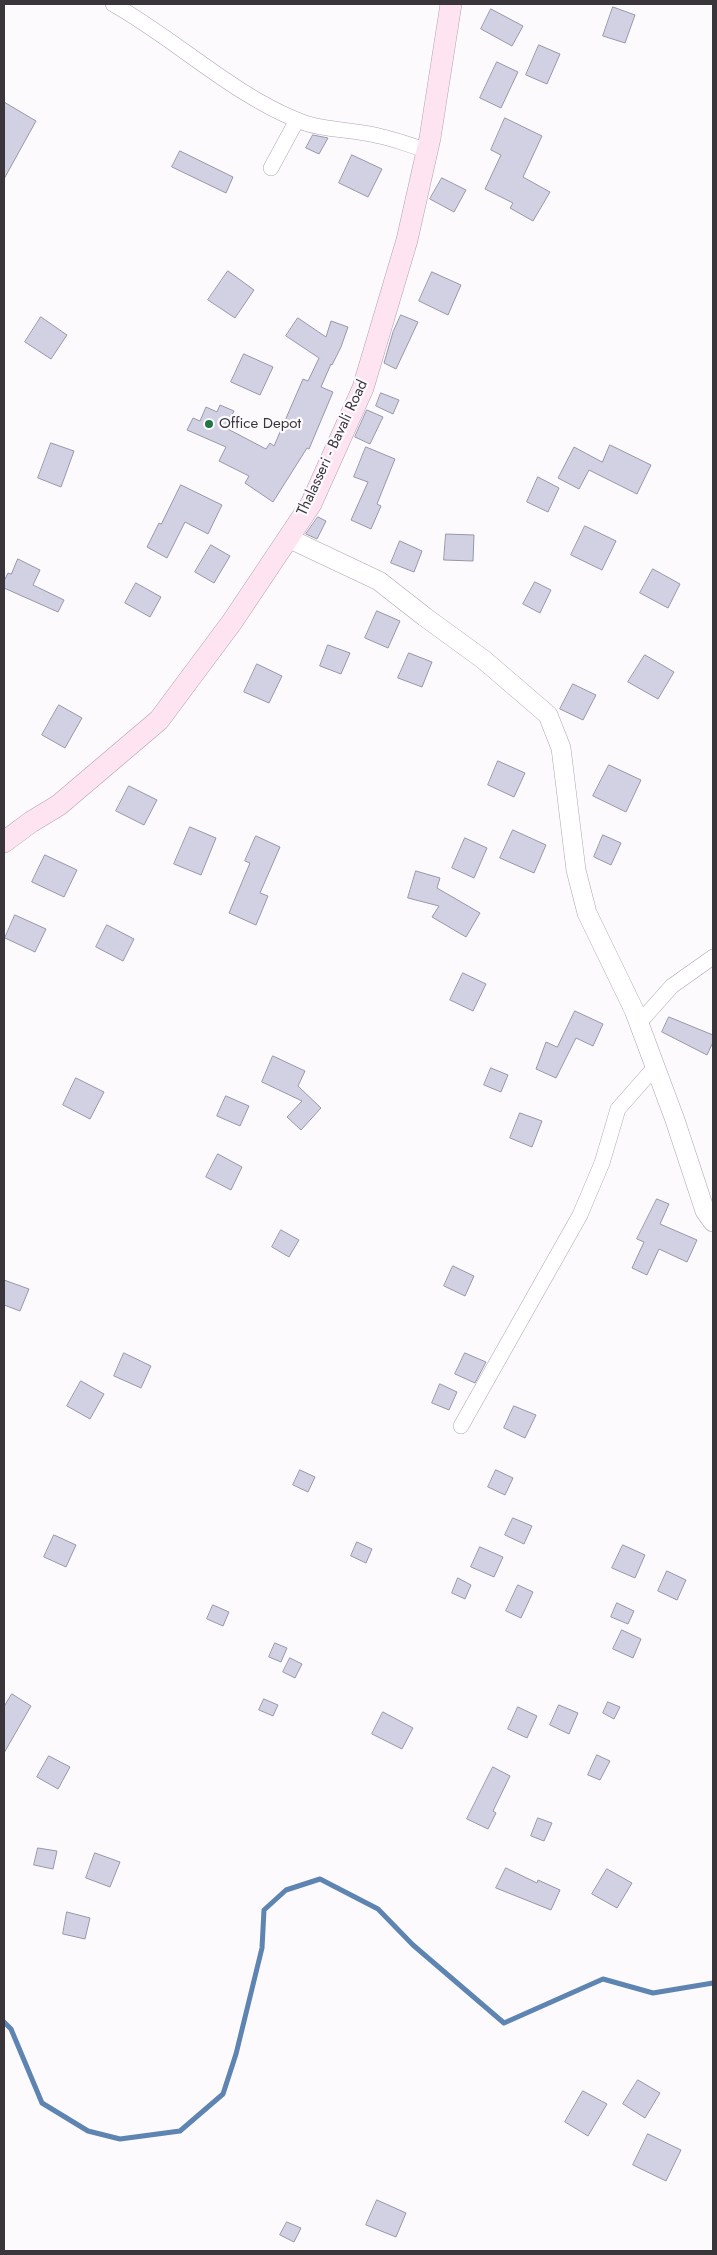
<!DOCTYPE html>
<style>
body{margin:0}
#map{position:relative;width:717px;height:2255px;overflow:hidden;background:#fdfafe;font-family:Jost,sans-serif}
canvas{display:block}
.frame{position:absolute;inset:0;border:5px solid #39353b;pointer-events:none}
</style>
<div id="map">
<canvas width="717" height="2255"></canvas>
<div class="frame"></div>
</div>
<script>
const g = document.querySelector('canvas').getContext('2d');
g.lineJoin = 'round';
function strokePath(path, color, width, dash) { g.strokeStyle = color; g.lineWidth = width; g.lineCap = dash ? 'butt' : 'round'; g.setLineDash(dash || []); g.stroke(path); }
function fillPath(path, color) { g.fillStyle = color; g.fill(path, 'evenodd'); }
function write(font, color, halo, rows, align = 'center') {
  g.font = font + ' Jost,sans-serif'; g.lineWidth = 4.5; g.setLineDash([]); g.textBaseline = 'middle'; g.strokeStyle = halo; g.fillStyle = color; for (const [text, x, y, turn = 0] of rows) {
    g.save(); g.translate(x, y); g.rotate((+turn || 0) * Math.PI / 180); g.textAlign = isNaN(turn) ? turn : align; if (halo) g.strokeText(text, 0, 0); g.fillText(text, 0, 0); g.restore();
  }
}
const stream = new Path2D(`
 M4,2022L11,2029L42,2103L88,2131L120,2139L180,2131L223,2094L236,2054L262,1948L264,1910L286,1890L320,1879L378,1909L413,1945L504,2023L603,1979L653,1993L713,1983`);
const building = new Path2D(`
 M613,7L635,15L625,43L603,36Z
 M491,9L523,26L512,46L481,29Z
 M539,45L560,54L547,84L526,75Z
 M497,62L518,72L501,108L480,98Z
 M4,102L36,121L4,179Z
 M505,118L542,136L523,177L550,192L533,221L510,208L513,203L485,189L501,155L491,150Z
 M313,135L328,138L319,154L306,148Z
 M180,151L233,177L226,193L172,167Z
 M352,155L382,169L368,197L339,183Z
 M442,178L466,190L454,212L430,199Z
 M228,271L254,290L235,318L208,300Z
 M432,272L461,285L448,315L419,301Z
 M401,315L418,322L396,369L384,363L393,332Z
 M41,317L67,335L51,359L25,342Z
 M298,318L326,337L331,321L348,327L341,347L332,365L331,364L321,387L333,392L309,449L307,448L273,502L245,483L249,476L219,461L226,447L187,430L193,418L200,421L206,407L217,412L220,405L234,411L226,428L266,449L270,443L274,446L303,379L308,381L319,358L286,336Z
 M244,354L273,367L260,395L231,382Z
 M381,393L399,400L393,414L376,406Z
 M367,410L383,417L370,444L355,437Z
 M51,443L74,451L61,487L38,478Z
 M610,445L651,465L637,494L589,470L579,489L558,478L574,447L602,462Z
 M366,447L395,459L377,504L381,506L371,529L351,520L368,482L354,477Z
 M538,477L559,488L548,512L527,502Z
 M181,485L222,505L208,534L185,522L167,558L147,547L159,523L161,524Z
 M318,517L326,521L317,539L306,534Z
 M585,526L616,541L602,570L571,555Z
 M446,534L474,535L473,561L444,560Z
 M400,541L422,551L414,572L391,563Z
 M211,545L230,556L214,583L195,572Z
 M18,559L40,570L33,585L64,600L58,612L4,588V581L8,573L11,574Z
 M653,569L680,584L668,608L640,593Z
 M535,582L551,590L540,613L523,604Z
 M136,583L161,597L150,617L125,603Z
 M377,611L400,621L388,648L365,638Z
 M328,645L350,653L341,674L320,666Z
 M409,653L432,662L422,687L398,678Z
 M645,655L674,672L658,699L628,682Z
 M257,664L282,676L269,703L244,692Z
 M573,684L596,695L583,720L560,709Z
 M59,705L82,718L65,748L42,735Z
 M498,761L525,773L514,797L488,785Z
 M609,765L641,780L626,812L593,796Z
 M129,786L157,800L144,825L116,811Z
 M190,827L216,838L201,875L174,864Z
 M513,830L546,845L534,873L500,858Z
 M603,835L621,843L611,865L594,857Z
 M256,836L280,847L260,893L268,896L256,925L229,913L250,863L245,861Z
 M465,838L487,848L474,878L452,868Z
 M45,855L77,870L64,897L32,882Z
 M416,871L440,878L437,888L480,913L466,937L432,917L439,906L408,898Z
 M15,915L46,929L35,952L5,938Z
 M107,925L134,939L123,961L96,947Z
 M463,973L486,984L473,1011L450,1000Z
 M575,1011L603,1024L593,1046L576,1038L556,1078L536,1069L546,1042L557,1047Z
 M669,1017L713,1035V1042L707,1055L662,1032Z
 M273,1056L305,1071L298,1086L321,1108L301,1130L287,1117L302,1101L262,1082Z
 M491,1068L508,1075L501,1092L484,1085Z
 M76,1078L104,1092L90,1119L63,1105Z
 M226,1096L249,1106L240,1126L217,1116Z
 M520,1113L542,1121L532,1147L510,1138Z
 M218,1154L242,1167L231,1190L206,1177Z
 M657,1199L669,1204L660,1224L697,1240L687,1262L659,1249L647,1275L632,1268L644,1242L637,1239Z
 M281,1230L299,1240L289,1257L272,1247Z
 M453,1266L474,1276L465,1296L444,1286Z
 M4,1280L29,1289L20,1311L4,1305Z
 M124,1353L151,1366L141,1388L114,1376Z
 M465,1353L486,1362L475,1383L455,1374Z
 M81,1381L104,1394L90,1419L67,1406Z
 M440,1384L457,1392L449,1410L432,1403Z
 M514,1406L536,1415L525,1438L504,1428Z
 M300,1470L315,1477L308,1492L293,1485Z
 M496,1470L513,1478L505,1495L488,1487Z
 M513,1518L532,1526L524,1544L505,1535Z
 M54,1535L76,1545L66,1567L44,1557Z
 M357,1542L372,1549L366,1563L351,1556Z
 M623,1545L645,1555L635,1578L612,1568Z
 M480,1547L503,1557L494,1577L471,1567Z
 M667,1571L686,1580L677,1600L658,1591Z
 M458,1578L471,1585L465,1599L452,1593Z
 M518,1585L533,1592L521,1618L506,1611Z
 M617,1603L634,1611L628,1624L611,1617Z
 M213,1605L229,1612L223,1626L207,1619Z
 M622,1630L641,1639L633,1658L613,1649Z
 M275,1643L287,1648L281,1662L269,1657Z
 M290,1658L302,1664L295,1678L283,1672Z
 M12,1694L31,1706L4,1753V1707Z
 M264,1699L278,1705L273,1716L259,1710Z
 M608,1702L620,1707L614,1719L603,1713Z
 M559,1705L578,1713L569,1734L550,1725Z
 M518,1707L537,1716L527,1738L508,1729Z
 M383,1712L413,1728L402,1749L372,1734Z
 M597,1755L610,1761L600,1780L588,1775Z
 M49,1756L70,1767L58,1789L37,1777Z
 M493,1767L510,1776L493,1811L496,1813L488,1829L467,1819Z
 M538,1818L552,1823L544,1841L531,1836Z
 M38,1848L57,1851L53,1869L34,1865Z
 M95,1853L120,1862L110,1887L86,1878Z
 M506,1868L537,1883L538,1880L560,1890L551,1910L496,1888Z
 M607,1869L632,1883L617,1908L592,1894Z
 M67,1912L90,1918L85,1939L63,1934Z
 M638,2080L660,2093L645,2118L623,2104Z
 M583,2091L607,2104L588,2136L565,2122Z
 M648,2134L681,2150L666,2181L633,2165Z
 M377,2200L406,2213L396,2237L366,2225Z
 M287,2222L301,2228L294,2242L280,2235Z`);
const minor = new Path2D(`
 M113,4C175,39 231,93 297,120C323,131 352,129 379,136C395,139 411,146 427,150
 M271,168L297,120
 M639,1023L672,986L713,957
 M461,1426L580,1215L602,1163L618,1109L655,1067`);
const tertiary = new Path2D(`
 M288,538L379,581L425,617L484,660L548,715L561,748L576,870L587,913L634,1010L675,1120L705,1211L713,1222`);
const secondary = new Path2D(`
 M4,842L31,822L59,805L159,720L232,622L311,504L363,388L407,240L430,138L451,4`);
const markers = [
 [209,424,5,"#217547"]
];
const poiNames = [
 ["Office Depot",219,424]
];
const streetNames = [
 ["Thalasseri - Bavali Road",333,448,-65]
];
strokePath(stream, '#5e84b2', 5);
fillPath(building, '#d1d1e3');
strokePath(building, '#9797a8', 1);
strokePath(minor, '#aea3b2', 16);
strokePath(tertiary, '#aea3b2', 20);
strokePath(secondary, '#aea3b2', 22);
strokePath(minor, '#fff', 15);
strokePath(tertiary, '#fff', 19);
strokePath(secondary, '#fee4f1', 21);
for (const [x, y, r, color] of markers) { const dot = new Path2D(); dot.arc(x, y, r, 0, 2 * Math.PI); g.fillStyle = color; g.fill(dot); strokePath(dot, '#fdfafe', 2); }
write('15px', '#39353b', '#fdfafe', poiNames, 'left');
write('15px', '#39353b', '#fdfafe', streetNames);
</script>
